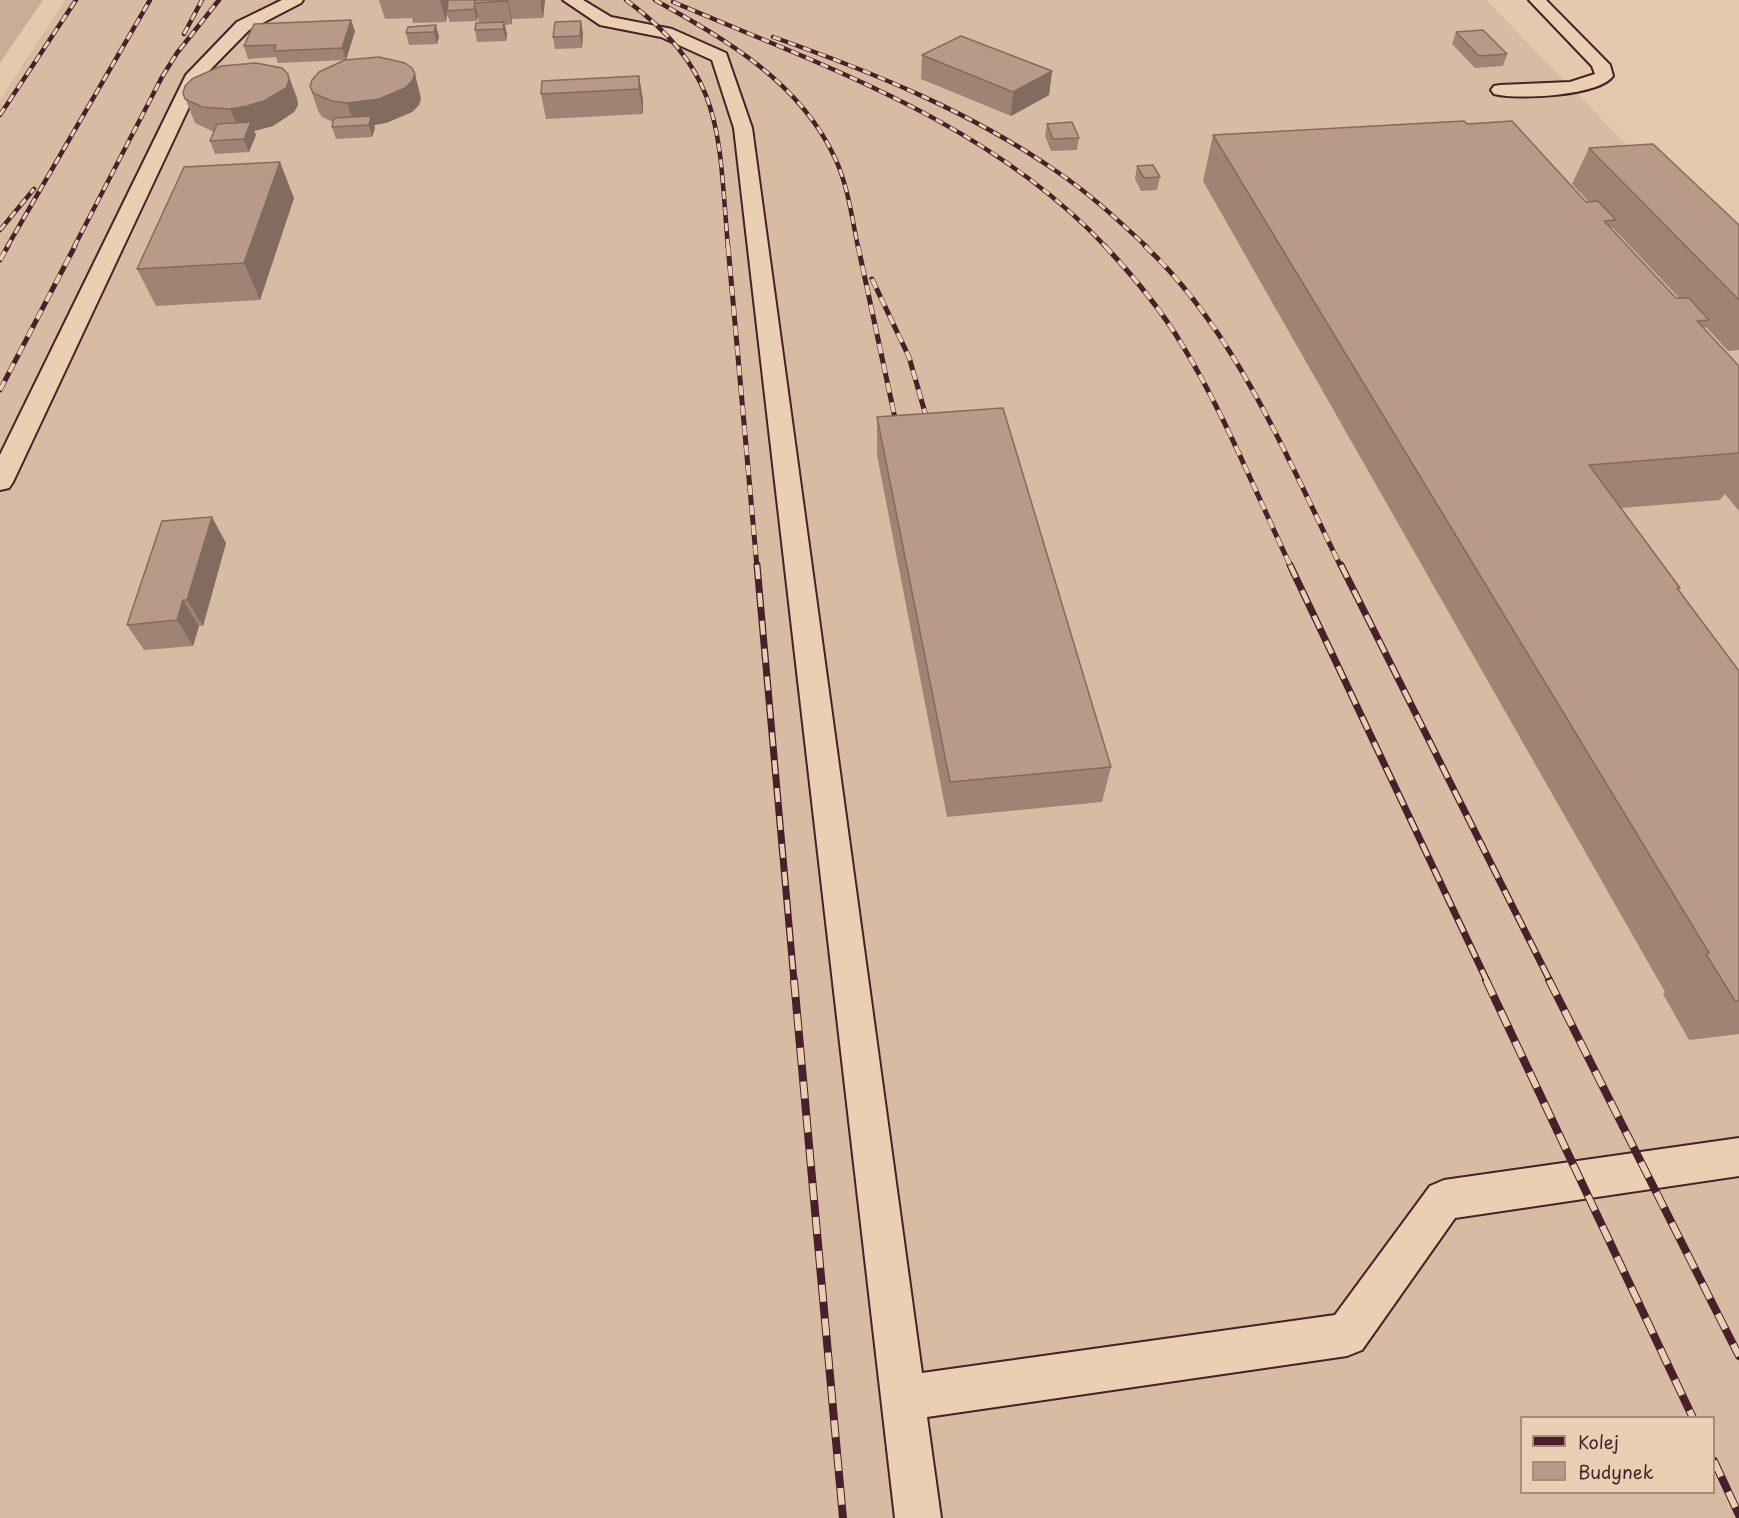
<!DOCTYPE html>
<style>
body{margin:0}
#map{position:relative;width:1739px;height:1518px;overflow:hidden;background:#e4c9ad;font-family:"Playpen Sans",sans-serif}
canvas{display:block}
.legend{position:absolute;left:1520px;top:1416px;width:195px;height:78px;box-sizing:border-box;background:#ead0b2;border:2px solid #aa897c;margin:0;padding:8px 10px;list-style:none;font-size:18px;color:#4a1f2b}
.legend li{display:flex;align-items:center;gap:12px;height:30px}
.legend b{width:30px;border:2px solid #aa897c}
</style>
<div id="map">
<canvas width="1739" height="1518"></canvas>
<ul class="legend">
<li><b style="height:8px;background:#4a1f2b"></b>Kolej</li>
<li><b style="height:16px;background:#b99a88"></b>Budynek</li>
</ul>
</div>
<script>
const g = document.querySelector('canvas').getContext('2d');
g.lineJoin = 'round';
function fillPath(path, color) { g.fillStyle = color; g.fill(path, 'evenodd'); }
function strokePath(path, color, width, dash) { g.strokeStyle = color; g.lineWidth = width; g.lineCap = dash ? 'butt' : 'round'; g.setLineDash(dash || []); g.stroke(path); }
const built = new Path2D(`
 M65,0H1486L1660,179L1739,284V1518H0V100ZM1522,1418H1714V1492H1522Z`);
const green = new Path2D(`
 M0,0H43L0,63Z`);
const lane = new Path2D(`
 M282,0H303L301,3L249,30L203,77L13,482L9,488L0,490V455L186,75L237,22Z
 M563,0H583L611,17L672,29L726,53L752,128L922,1373L1335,1315L1430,1186L1444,1180L1739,1138V1176L1455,1218L1362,1350L1347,1356L927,1417L941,1518H895L734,128L712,60L661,37L600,25Z
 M1529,0H1546L1610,65L1613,76C1599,96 1517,100 1494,94L1491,90L1494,86L1500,85L1570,82L1595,74L1592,66Z`);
const railFar3 = new Path2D(`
 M626,0C726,74 718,135 728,247
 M655,0C726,40 799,81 835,158C848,186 852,218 858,247
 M673,2C826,67 990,123 1106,247
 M184,34L202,0
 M773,37C872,72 969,111 1056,171C1089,193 1118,220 1147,247
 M0,115L76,0
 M0,230L34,189
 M7,247L150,0
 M74,247L162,77L177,53L219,0`);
const railFar2 = new Path2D(`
 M728,246L757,567
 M858,246L898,432
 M1105,246C1133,276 1160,308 1181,343C1224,412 1256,494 1291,567
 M1145,246C1235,330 1287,458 1341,567
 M0,260L8,246
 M872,279L909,357L930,430
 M0,390L75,246`);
const railFar1 = new Path2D(`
 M757,565L794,981
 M1290,565L1487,981
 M1341,565L1550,981`);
const rail = new Path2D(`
 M794,980L843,1518
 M1486,980L1693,1418
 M1549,980L1739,1356
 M1714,1461L1739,1515`);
const wall = new Path2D(`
 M379,0H545L543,18L512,19V24L505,25L507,34L506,41L477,42L475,30L479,23L478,16L477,21L450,22L447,14L446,22L413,23L412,18L385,19Z
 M436,25L439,37L437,44L409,45L406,33Z
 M355,31L346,60L278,63L276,57L248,59L244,46Z
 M1456,32L1507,54L1503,66L1475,68L1452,44Z
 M583,33L582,48L555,49L553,37Z
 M922,55L1052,71L1049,95L1011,116L921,79Z
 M639,76L643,100V114L546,119L541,94Z
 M310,86L421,98L419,105L412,112L386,123L374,125L375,128L372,137L336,139L332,127L333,122L322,117L318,111Z
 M183,93L297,98L298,105L294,112L273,126L254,131L256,135L249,152L215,154L210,141L214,132L195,123Z
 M1047,124L1079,138L1077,150L1051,151L1045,136Z
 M1467,124L1586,202H1589L1572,184L1589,148L1739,225V350L1728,351L1706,327L1704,329L1739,366V511L1725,494L1724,495L1720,500L1621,508L1680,588L1679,590L1739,671V1034L1689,1040L1663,994L1665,992L1203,181L1213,135ZM1612,227L1679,298H1676L1611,228Z
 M1137,166L1160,177L1157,190L1141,191L1135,179Z
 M294,198L260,300L156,306L137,269Z
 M877,417L1111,767L1102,802L947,817L877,455Z
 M226,543L203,626H199L193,646L144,650L127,625Z`);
const shadedWall = new Path2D(`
 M440,0H450L447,11V14L446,22Z
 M507,0H508L512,19V24Z
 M540,0H545L543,18Z
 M475,4L478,16L477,21L474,9Z
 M351,20L355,31L346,60L342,48Z
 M581,21L583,33L582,48L580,36Z
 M504,22L507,34L506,41L503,29Z
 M436,25L439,37L437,44L434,32Z
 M1052,71L1049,95L1011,116L1013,92Z
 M288,74L297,98L298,105L294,112L273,126L254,131L256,135L249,152L230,109Z
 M415,74L421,98L419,105L412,112L386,123L374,125L375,128L372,137L369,125L355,126L347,103Z
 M639,76L643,100V114L639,89Z
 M280,162L294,198L260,300L244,263Z
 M212,517L226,543L203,626L187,600Z
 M183,600L199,626L193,646L177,620Z`);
const building = new Path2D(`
 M448,0H475L474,9L447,11Z
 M475,0H507V1L475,3Z
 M351,20L342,48L274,51L276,45L244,46L254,24Z
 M581,21L580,36L553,37L555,22Z
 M504,22L503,29L475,30L476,23Z
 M436,25L434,32L406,33L408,27Z
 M1483,30L1507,54L1479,56L1456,32Z
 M961,36L1052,71L1013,92L922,55Z
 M379,57L405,63L412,68L415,74L412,81L405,88L379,99L347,103L332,101L313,93L310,86L312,80L319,72L345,60Z
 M256,63L282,68L288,74L289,80L286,88L264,101L247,106L230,109L202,107L185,99L183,93L185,86L192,79L221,66Z
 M639,76V89L541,94L542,81Z
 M371,116L369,125L332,127L334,118Z
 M1464,121L1467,124L1512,121L1586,202L1598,201L1616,220L1604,221L1676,298H1689L1709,320L1697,321L1739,366V453L1589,465L1680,588H1677L1739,671V1001H1735L1706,954L1709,953L1213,135Z
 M251,122L244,139L210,141L217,124Z
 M1072,122L1079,138L1053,139L1047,124Z
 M1653,144L1739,225V300L1589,148Z
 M280,162L244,263L137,269L184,167Z
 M1153,165L1160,177L1144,178L1137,166Z
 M1003,408L1111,767L950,782L877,417Z
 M212,517L187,600H183L177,620L127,625L162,521Z`);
fillPath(built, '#d7bba2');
fillPath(green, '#caad97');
strokePath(lane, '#4a1f2b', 4);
fillPath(lane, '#ead0b2');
strokePath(railFar3, '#4a1f2b', 4.5);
strokePath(railFar2, '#4a1f2b', 5);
strokePath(railFar1, '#4a1f2b', 7);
strokePath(rail, '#4a1f2b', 8);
strokePath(railFar3, '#ead0b2', 3, [8]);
strokePath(railFar2, '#ead0b2', 4, [10]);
strokePath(railFar1, '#ead0b2', 4.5, [14]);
strokePath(rail, '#ead0b2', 6, [17]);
fillPath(wall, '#9f8475');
fillPath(shadedWall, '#826c5f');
fillPath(building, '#b99a88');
strokePath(building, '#826c5f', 1.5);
</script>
